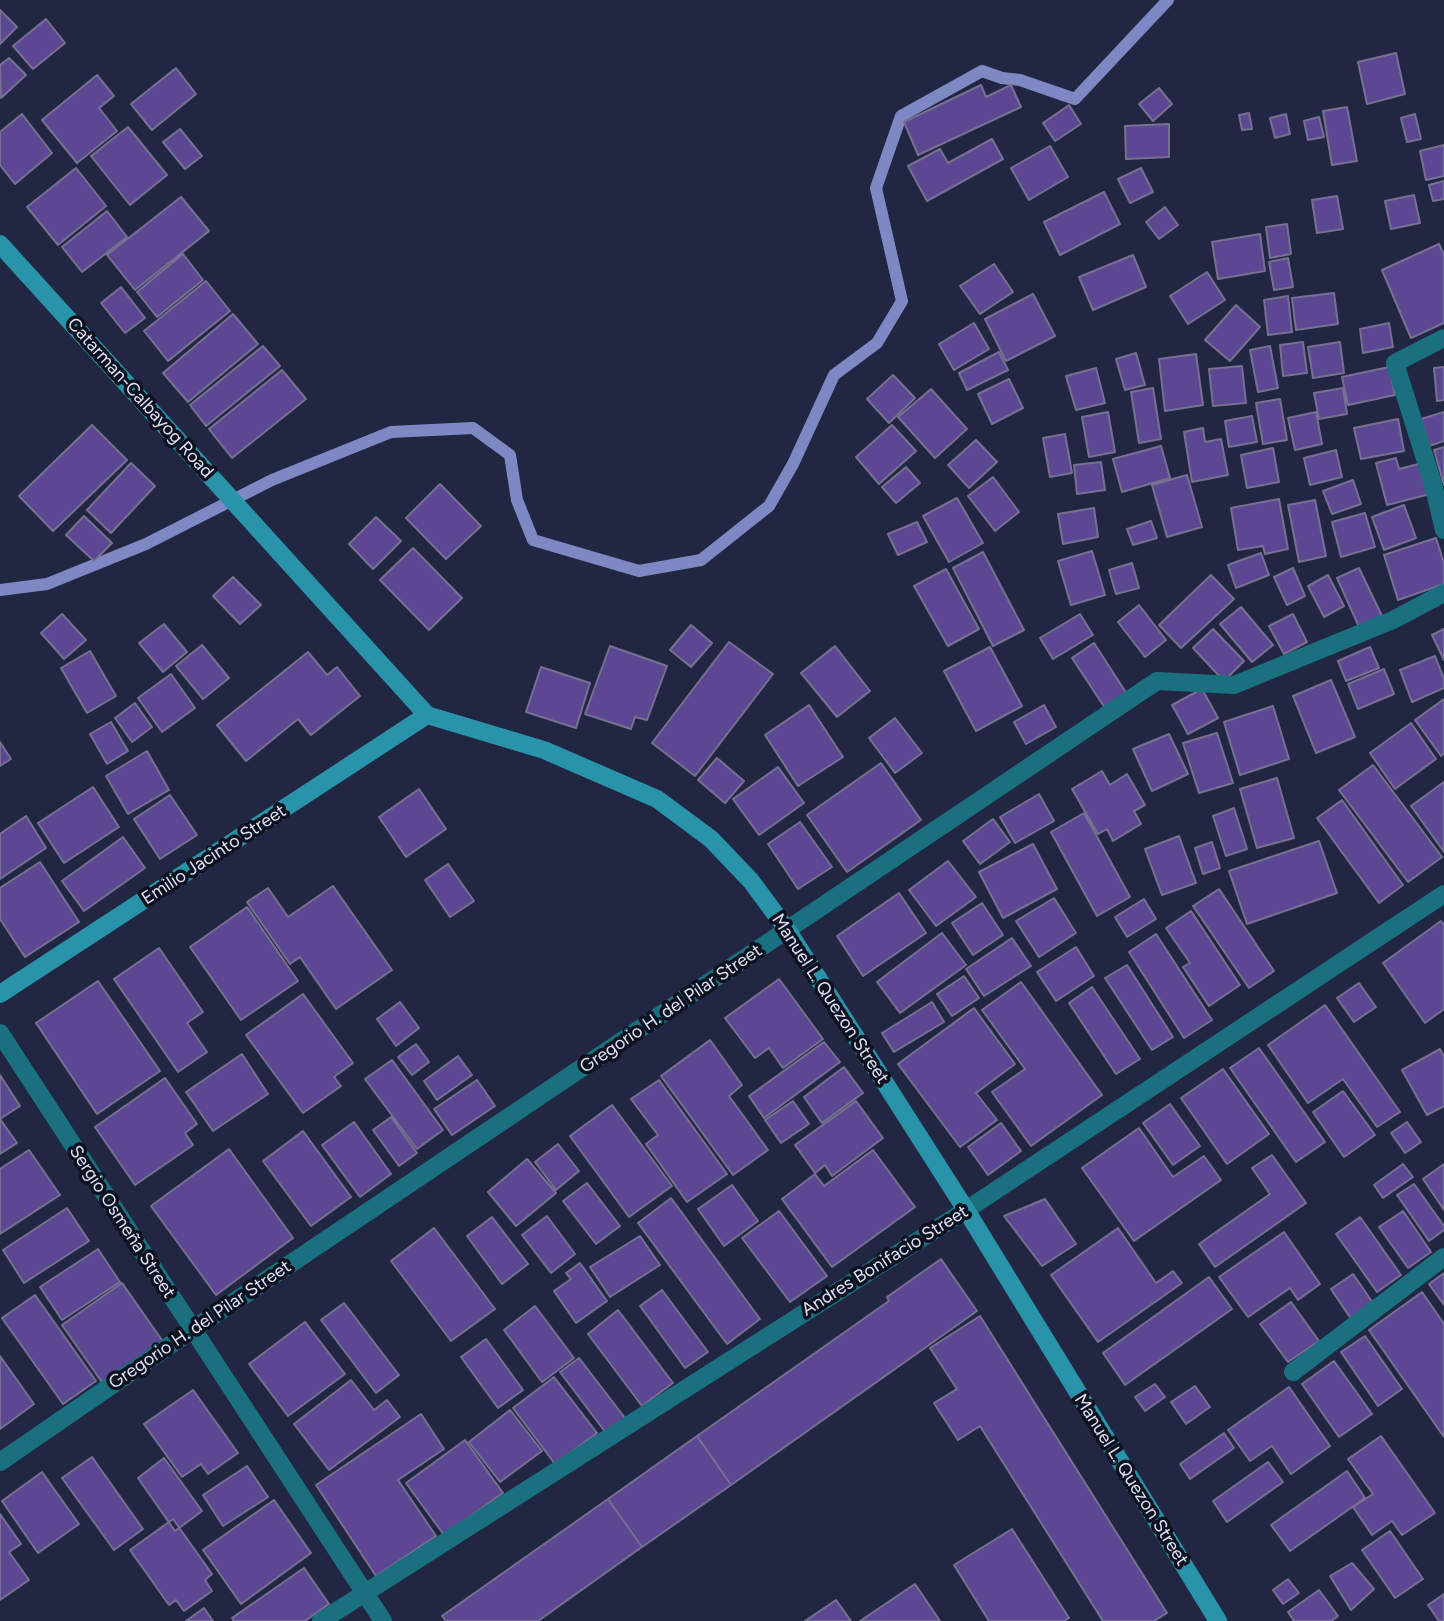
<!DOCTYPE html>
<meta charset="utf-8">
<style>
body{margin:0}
canvas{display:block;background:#212643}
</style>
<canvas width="1444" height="1621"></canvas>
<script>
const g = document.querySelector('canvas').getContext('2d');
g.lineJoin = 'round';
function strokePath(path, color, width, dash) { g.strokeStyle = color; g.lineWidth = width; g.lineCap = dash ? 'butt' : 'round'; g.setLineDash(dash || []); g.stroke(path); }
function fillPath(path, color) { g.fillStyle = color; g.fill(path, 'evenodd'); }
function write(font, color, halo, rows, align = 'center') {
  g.font = font + ' Figtree,sans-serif'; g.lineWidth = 7; g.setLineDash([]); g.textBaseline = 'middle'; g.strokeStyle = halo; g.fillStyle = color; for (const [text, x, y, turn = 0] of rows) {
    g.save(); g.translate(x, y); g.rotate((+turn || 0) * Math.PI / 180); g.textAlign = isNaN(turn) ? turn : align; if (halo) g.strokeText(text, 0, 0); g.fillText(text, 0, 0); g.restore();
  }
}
const stream = new Path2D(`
 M0,590L47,584L146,544L272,480L391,432L473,428L510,455L517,500L533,540L639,571L701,560L769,506L793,464L834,375L877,343L902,301L876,188L901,116L982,71L1002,78L1020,80L1075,99L1168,0`);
const building = new Path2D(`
 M0,10L17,27L0,44Z
 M46,19L65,43L33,69L13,46Z
 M1396,53L1405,94L1367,104L1358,62Z
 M9,58L26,75L1,98L0,65Z
 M176,68L196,94L152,130L131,104Z
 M97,75L114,96L99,108L117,131L77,163L42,120Z
 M981,85L986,97L1011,85L1021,107L918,155L904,122Z
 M1159,88L1172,104L1153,121L1139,104Z
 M1069,105L1081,124L1055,141L1043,123Z
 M1347,107L1357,161L1332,165L1323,111Z
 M1249,113L1252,129L1242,130L1239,115Z
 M22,114L52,153L15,184L0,165V132Z
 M1286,114L1290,134L1275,138L1270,118Z
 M1415,114L1421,139L1407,142L1401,118Z
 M1319,117L1324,137L1308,140L1304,121Z
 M1169,124V157L1126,159L1125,126Z
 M128,127L167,175L130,205L91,156Z
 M180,129L202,156L185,169L163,142Z
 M992,139L1003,159L927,201L908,166L940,149L948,163Z
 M1444,145V176L1426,180L1420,151Z
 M1050,146L1068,177L1029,200L1011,168Z
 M76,168L106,206L58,245L27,207Z
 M1141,168L1153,192L1130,203L1118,179Z
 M1444,181V199L1433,201L1429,185Z
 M1104,192L1120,224L1060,255L1044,222Z
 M1414,195L1420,223L1391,229L1385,201Z
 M1337,196L1343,229L1317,233L1312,200Z
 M181,197L209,231L135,290L107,255Z
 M1165,207L1178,225L1159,239L1146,222Z
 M107,211L127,237L82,272L62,247Z
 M1287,224L1291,254L1270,258L1266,227Z
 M1260,234L1265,271L1218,279L1212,242Z
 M1439,244L1444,255V323L1411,338L1382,270Z
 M183,254L203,280L157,317L137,292Z
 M1133,255L1146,287L1093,310L1079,277Z
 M1288,258L1293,287L1274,290L1269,262Z
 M994,264L1013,292L980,314L960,286Z
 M1207,272L1225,300L1188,324L1170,296Z
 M206,281L230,311L168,361L144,331Z
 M121,287L145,318L125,333L101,303Z
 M1334,293L1338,324L1296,330L1292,298Z
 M1033,294L1055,336L1006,361L985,319Z
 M1288,296L1292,332L1268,335L1264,300Z
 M1236,305L1260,327L1230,361L1205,340Z
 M233,314L258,344L188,402L163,373Z
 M974,323L989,349L954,370L939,344Z
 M1389,323L1393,347L1363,353L1360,329Z
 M1303,342L1307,373L1283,376L1280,345Z
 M1340,342L1344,373L1313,378L1308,347Z
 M263,346L280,366L206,426L190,405Z
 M1270,346L1278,388L1258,392L1250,350Z
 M999,352L1008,370L967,390L959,373Z
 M1136,353L1145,385L1125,390L1116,359Z
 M1196,354L1203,405L1165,411L1159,359Z
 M1242,366L1246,403L1213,406L1209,369Z
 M1389,367L1395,395L1348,405L1342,377Z
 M1444,367V400L1437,401L1434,368Z
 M1096,368L1105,403L1076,410L1066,376Z
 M282,370L306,399L232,458L209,429Z
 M893,375L915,398L889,423L867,399Z
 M1009,379L1023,408L992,424L978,394Z
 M1153,388L1161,439L1139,443L1131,392Z
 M1343,388L1347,414L1319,419L1314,393Z
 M931,389L967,429L935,458L898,417Z
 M1280,399L1287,440L1263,444L1256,403Z
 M1108,412L1115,452L1089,457L1082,417Z
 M1316,412L1322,444L1295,450L1288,418Z
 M1444,412V441L1429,446L1421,419Z
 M1252,416L1257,442L1229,447L1225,421Z
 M1398,419L1404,451L1361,459L1354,428Z
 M92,425L127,460L53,531L19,496Z
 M892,425L916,451L879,484L856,457Z
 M1203,428L1205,442L1221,439L1228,475L1192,482L1184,432Z
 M1065,434L1072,473L1050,477L1043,438Z
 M976,440L997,462L969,488L948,465Z
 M1161,446L1170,478L1122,492L1113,459Z
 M1444,447V485L1434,450Z
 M1273,448L1279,482L1247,488L1241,455Z
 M1336,450L1342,477L1310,485L1304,458Z
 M1396,458L1399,469L1422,463L1430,494L1387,505L1376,463Z
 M1101,462L1105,490L1077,494L1074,465Z
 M131,463L155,486L111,533L87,510Z
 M906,467L920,483L896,503L882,487Z
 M1187,475L1202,527L1167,537L1152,485Z
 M993,477L1019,512L995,531L968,496Z
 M1353,480L1361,504L1332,514L1323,491Z
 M440,484L481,526L446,559L406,518Z
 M957,498L983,543L949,562L923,516Z
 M1279,499L1288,549L1265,554L1263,546L1238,550L1231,508Z
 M1315,500L1326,556L1299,562L1288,505Z
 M1404,505L1416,538L1384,550L1372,517Z
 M1094,508L1098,537L1063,544L1058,514Z
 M1365,513L1375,547L1341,557L1332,522Z
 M84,516L112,543L94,561L66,535Z
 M376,517L401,541L373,569L349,544Z
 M1151,521L1157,538L1133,545L1127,529Z
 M917,522L927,542L898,555L888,534Z
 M1436,538L1444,563V584L1398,600L1384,555Z
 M413,548L462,598L429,630L380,580Z
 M1092,551L1105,595L1071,605L1058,561Z
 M983,552L1024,630L993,646L953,568Z
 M1261,553L1269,575L1236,588L1228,565Z
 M1132,563L1139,588L1116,594L1109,570Z
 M1293,568L1305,596L1287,605L1274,577Z
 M1359,568L1383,618L1360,629L1337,578Z
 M946,569L979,629L948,646L914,586Z
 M1211,575L1234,599L1181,648L1159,625Z
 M1328,575L1344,606L1324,617L1308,586Z
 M233,577L261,605L240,624L213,596Z
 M1139,605L1166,640L1145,657L1118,622Z
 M1241,607L1273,645L1252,662L1220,624Z
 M62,614L86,640L64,659L41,633Z
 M1080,614L1093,635L1053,659L1040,638Z
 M1293,614L1307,642L1284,654L1269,626Z
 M164,624L187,652L163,672L139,643Z
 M691,625L712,643L691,667L670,650Z
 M1213,629L1244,661L1224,681L1193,648Z
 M1444,629V660L1432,635Z
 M729,642L773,674L695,776L652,743Z
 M1094,643L1127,694L1105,708L1072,658Z
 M202,645L229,678L203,699L176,666Z
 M610,646L667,666L647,720L635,717L631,729L585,714Z
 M835,646L870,691L837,717L801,673Z
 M990,647L1022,706L976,731L944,671Z
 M1370,647L1379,668L1346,681L1338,661Z
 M90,651L116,696L87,713L61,668Z
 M308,652L327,675L337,667L360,696L311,735L298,719L246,761L217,725Z
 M1435,656L1444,679V688L1412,702L1400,670Z
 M541,667L590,683L576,728L526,712Z
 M1384,669L1394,694L1358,709L1348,684Z
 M171,674L195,708L162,732L138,698Z
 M1331,680L1355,737L1316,753L1293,696Z
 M1202,689L1218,718L1188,734L1172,705Z
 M1444,699V753L1441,756L1415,720Z
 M135,703L152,727L132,742L115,718Z
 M809,705L843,757L798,786L765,735Z
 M1044,705L1056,727L1026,744L1014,722Z
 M1273,706L1289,759L1240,775L1224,722Z
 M895,718L922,753L895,773L869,738Z
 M111,722L128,751L107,764L90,734Z
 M1411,723L1436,759L1395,789L1370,753Z
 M1217,733L1233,783L1199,793L1183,743Z
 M1169,734L1188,774L1152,791L1133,749Z
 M0,742L11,759L0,766Z
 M147,751L169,790L128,814L106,776Z
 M717,758L744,781L725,803L698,780Z
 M881,763L921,820L847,872L807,815Z
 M1373,765L1442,857L1408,882L1339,790Z
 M778,767L804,803L759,835L733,799Z
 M1102,771L1110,785L1127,774L1145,805L1134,811L1141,824L1113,841L1107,829L1098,834L1072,789Z
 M1277,778L1294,838L1257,848L1240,789Z
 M1444,782V852L1411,806Z
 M93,787L119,827L64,863L38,823Z
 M419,789L446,829L406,857L379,817Z
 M1039,794L1054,821L1015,843L1000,817Z
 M170,795L197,835L160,859L134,819Z
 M1342,800L1403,885L1379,903L1317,818Z
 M1234,808L1247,849L1226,856L1213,816Z
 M1084,813L1130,897L1097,916L1051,832Z
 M26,816L46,848L0,879V834Z
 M993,819L1010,842L980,864L963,841Z
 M800,822L832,867L798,889L768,844Z
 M1179,836L1196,883L1162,895L1145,849Z
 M123,837L145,868L84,911L62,881Z
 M1319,841L1337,893L1247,924L1229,871Z
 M1212,842L1220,868L1203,874L1195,848Z
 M1033,844L1057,889L1003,918L979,872Z
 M948,861L976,897L936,926L909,890Z
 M40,862L79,922L25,957L0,919V888Z
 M448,864L474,901L450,917L425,880Z
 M333,886L392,970L336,1009L300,957L290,964L247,902L268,888L288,917Z
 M1219,889L1274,971L1249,988L1193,906Z
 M899,893L926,933L863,976L837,936Z
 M1054,898L1076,933L1039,957L1016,921Z
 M1144,899L1156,919L1127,937L1115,917Z
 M982,903L1003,935L973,955L952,923Z
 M247,907L298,981L241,1020L190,947Z
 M1191,911L1240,985L1209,1006L1183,967L1190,963L1166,928Z
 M1441,921L1444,925V1009L1425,1023L1383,963Z
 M942,933L966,965L900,1013L877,982Z
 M1156,934L1212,1020L1184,1038L1129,952Z
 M1012,938L1031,966L984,996L966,969Z
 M1076,947L1094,976L1056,1001L1037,972Z
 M159,948L203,1012L187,1023L207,1052L178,1072L114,979Z
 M1127,965L1173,1037L1152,1050L1105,978Z
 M964,976L979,998L952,1016L937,994Z
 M779,979L823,1039L783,1068L769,1048L755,1058L725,1018Z
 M98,981L160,1071L97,1114L36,1023Z
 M1021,982L1102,1095L1031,1146L992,1092L1025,1069L982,1010Z
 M1359,983L1376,1007L1354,1022L1337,998Z
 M1092,987L1140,1059L1116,1074L1069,1003Z
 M303,994L353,1063L334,1077L341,1086L303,1113L246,1035Z
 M400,1002L419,1028L396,1046L377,1019Z
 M932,1002L944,1022L894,1052L882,1033Z
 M1325,1005L1400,1112L1377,1127L1343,1079L1308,1103L1268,1045Z
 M974,1008L1015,1064L976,1093L997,1120L960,1147L898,1064Z
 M710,1040L742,1085L729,1096L768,1150L733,1175L661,1076Z
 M824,1042L840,1062L764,1118L749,1096Z
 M416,1044L429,1062L412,1075L398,1057Z
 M1259,1048L1325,1142L1296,1162L1230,1068Z
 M1440,1049L1444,1057V1106L1427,1115L1402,1070Z
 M242,1054L268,1094L213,1131L186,1092Z
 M458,1056L472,1075L437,1100L424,1081Z
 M392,1060L443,1130L417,1149L365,1079Z
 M844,1067L863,1093L822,1123L804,1097Z
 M1223,1069L1269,1134L1227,1164L1181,1098Z
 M0,1075L20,1106L0,1119L17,1143L0,1154Z
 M165,1078L197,1124L185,1133L193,1145L135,1185L95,1127Z
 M477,1080L495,1106L452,1135L434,1109Z
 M659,1080L727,1174L687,1202L646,1144L658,1135L631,1099Z
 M1343,1091L1375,1135L1344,1157L1313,1112Z
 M793,1101L809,1124L781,1143L765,1120Z
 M856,1101L883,1138L832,1176L825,1165L815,1173L795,1145Z
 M1170,1104L1200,1146L1173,1165L1143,1123Z
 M612,1105L672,1186L629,1217L570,1136Z
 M391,1117L417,1153L399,1166L373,1130Z
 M354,1122L391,1174L360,1197L322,1145Z
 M1407,1122L1421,1142L1405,1153L1391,1133Z
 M1001,1123L1021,1151L988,1175L968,1147Z
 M1139,1128L1173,1177L1204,1156L1221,1180L1134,1241L1082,1168Z
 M303,1131L351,1197L311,1226L263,1161Z
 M558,1144L579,1171L556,1190L535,1162Z
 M229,1149L293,1238L216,1295L151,1206Z
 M29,1150L60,1195L0,1234V1169Z
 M873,1150L915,1207L832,1267L782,1199L815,1174L824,1186Z
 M1272,1155L1306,1203L1215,1267L1199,1244L1270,1194L1252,1168Z
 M527,1159L556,1193L516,1226L488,1192Z
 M1403,1164L1413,1177L1383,1198L1374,1185Z
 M1444,1164V1210L1423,1179Z
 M587,1183L620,1226L596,1244L563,1201Z
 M1414,1184L1444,1226V1230L1429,1241L1397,1195Z
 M732,1185L758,1221L724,1246L698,1209Z
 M671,1198L760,1319L727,1344L638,1223Z
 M1045,1199L1076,1244L1042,1266L1004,1216Z
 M67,1208L89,1241L24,1283L3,1250Z
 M779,1211L827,1276L790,1302L742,1238Z
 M1403,1211L1431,1252L1408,1268L1379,1227Z
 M547,1216L575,1254L551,1273L522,1235Z
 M492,1217L528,1264L502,1284L467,1236Z
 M1360,1217L1401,1275L1377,1292L1336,1234Z
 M434,1228L495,1309L451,1341L391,1261Z
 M1118,1228L1156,1283L1173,1271L1182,1283L1098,1342L1051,1275Z
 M1284,1232L1320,1284L1298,1300L1290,1288L1248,1317L1219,1277Z
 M640,1236L660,1265L610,1297L590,1267Z
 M98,1249L120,1282L62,1320L40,1287Z
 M941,1259L977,1311L731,1485L697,1436L889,1301L887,1297Z
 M580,1263L607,1301L576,1323L554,1291L571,1279L566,1273Z
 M1444,1273V1305L1429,1284Z
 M1353,1274L1373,1303L1351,1319L1331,1289Z
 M1209,1277L1232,1309L1125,1385L1103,1353Z
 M122,1283L164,1343L104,1385L62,1325Z
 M662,1290L708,1352L685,1368L640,1306Z
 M1422,1292L1444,1324V1437L1369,1330Z
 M35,1295L96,1381L63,1404L2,1318Z
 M1291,1302L1319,1341L1288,1362L1260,1324Z
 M344,1303L399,1375L376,1393L321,1320Z
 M535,1306L574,1358L542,1382L504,1330Z
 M618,1310L673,1383L642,1406L588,1334Z
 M980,1316L1167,1613L1154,1621H1103L980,1426L958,1440L934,1403L957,1389L930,1348Z
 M305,1322L345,1374L288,1416L249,1364Z
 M1365,1336L1402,1389L1378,1406L1341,1352Z
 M486,1339L523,1390L498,1408L461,1357Z
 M0,1356L34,1404L0,1429Z
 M579,1358L625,1418L606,1433L560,1372Z
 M1334,1361L1372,1414L1339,1437L1302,1384Z
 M554,1377L597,1433L555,1464L513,1408Z
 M351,1380L374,1410L387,1400L400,1417L329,1470L294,1424Z
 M1155,1384L1165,1397L1145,1411L1135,1397Z
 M1195,1386L1210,1407L1186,1424L1171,1402Z
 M1289,1387L1330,1446L1291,1474L1272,1446L1250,1461L1228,1430Z
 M193,1390L238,1453L208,1474L201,1464L182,1477L144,1424Z
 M510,1410L542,1451L500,1482L469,1442Z
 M421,1414L444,1449L398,1480L436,1536L376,1576L316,1485Z
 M1224,1433L1234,1448L1190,1479L1180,1464Z
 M697,1436L731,1485L642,1547L608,1499Z
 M1381,1436L1435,1513L1402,1535L1392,1521L1372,1535L1353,1507L1373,1494L1348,1459Z
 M465,1440L503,1493L444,1535L406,1483Z
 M92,1457L143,1529L114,1550L62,1478Z
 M164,1458L202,1511L175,1531L138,1478Z
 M1268,1462L1283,1482L1227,1522L1213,1501Z
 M247,1466L268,1497L223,1526L203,1495Z
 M1347,1471L1365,1498L1290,1551L1271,1525Z
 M42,1472L79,1524L38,1553L2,1501Z
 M608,1499L642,1547L538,1621H446L442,1616Z
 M274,1500L311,1553L241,1604L203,1550Z
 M0,1514L21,1544L9,1552L29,1580L0,1600Z
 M173,1519L212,1574L205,1580L212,1591L184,1611L176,1600L169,1605L130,1550Z
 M1012,1529L1069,1618L1064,1621H989L954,1565Z
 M1390,1531L1423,1579L1395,1598L1362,1550Z
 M1352,1563L1374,1589L1351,1610L1330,1576Z
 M304,1568L329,1604L305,1621H234L232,1618Z
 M1288,1579L1299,1593L1283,1604L1273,1590Z
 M915,1584L940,1621H860Z
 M1319,1590L1338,1616L1331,1621H1294L1288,1612Z
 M1444,1594V1621H1439L1428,1605Z
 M836,1600L851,1621H805Z
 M204,1608L213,1621H186Z`);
const street = new Path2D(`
 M1444,338L1395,363L1433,484L1444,530
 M0,1033L383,1621
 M1293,1372L1444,1257
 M0,1462L192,1330L1157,681L1234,685L1393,620L1444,593
 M321,1621L966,1210L1444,894`);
const secondary = new Path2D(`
 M0,244L427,715L544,750L657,799L711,839L751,881L788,931L966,1210L1218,1621
 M0,994L427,715`);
const streetNames = [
 ["Catarman-Calbayog Road",140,398,48],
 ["Emilio Jacinto Street",214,855,-33],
 ["Manuel L. Quezon Street",830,999,57],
 ["Gregorio H. del Pilar Street",671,1009,-34],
 ["Sergio Osmeña Street",122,1222,57],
 ["Andres Bonifacio Street",885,1261,-32],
 ["Gregorio H. del Pilar Street",200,1325,-34],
 ["Manuel L. Quezon Street",1131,1480,58]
];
strokePath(stream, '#7e89c4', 12);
fillPath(building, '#5c4792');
strokePath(building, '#777092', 2);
strokePath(street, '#1b7080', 18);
strokePath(secondary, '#2994a9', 18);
write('18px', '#dee3f7', '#0e111e', streetNames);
</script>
